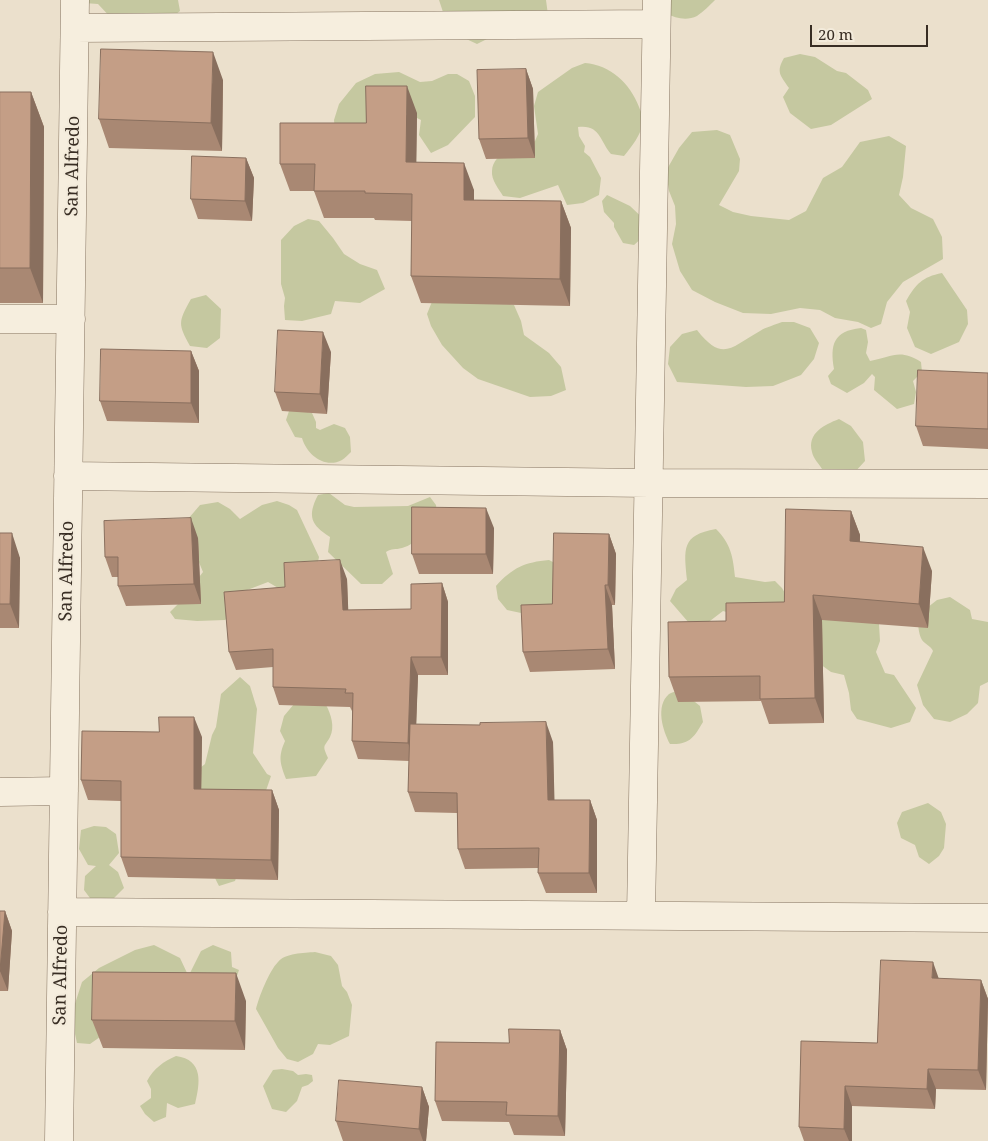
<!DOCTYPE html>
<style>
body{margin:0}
#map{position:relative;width:988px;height:1141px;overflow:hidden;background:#ebe0cc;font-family:"Noto Serif",serif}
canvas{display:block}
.scale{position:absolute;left:810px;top:25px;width:118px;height:22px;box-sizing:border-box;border:2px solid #382d23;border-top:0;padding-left:6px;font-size:15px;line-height:18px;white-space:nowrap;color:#382d23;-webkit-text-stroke:4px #f3ebdb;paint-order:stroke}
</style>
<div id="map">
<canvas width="988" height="1141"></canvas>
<div class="scale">20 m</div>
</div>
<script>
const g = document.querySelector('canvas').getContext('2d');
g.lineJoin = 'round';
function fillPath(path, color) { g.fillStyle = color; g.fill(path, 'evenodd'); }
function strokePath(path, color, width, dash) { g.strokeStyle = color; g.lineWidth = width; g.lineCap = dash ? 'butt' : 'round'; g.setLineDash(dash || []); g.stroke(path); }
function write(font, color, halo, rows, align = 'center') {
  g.font = font + ' "Noto Serif",serif'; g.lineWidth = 4; g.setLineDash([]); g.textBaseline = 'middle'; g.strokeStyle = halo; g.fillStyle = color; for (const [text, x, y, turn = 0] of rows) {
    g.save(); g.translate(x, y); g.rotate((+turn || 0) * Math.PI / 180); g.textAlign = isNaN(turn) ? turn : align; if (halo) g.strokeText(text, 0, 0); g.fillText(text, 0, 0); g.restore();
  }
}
const green = new Path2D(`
 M82,0H178L180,11L167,21L113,20L98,4L84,3Z
 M439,0H546L548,15L491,37L477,44L462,37L444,15Z
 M652,0H715C710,5 703,12 697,16C681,24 661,13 652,0Z
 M800,54L815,57L837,71L846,73L868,90L872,99L831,125L811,129L790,113L783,97L789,88C780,75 776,72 784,58Z
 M585,63C610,65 630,83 639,107C641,112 644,117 643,122C641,135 632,146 624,156L611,154C600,141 600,124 578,127L579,136L585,146L584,152L590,157L601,178L599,195L583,203L567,205L558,185L520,198L503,196C499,189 491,180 492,171C493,151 521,146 535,141L538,134L534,106L538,92L572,68Z
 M399,72L420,82L432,81L448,74H457L469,81L475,96V117L448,145L431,153L419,135L421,120L407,113L336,144L334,120L339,104L356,83L375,74Z
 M717,130L730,135L740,159L739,171L719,205L733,212L751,216L789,220L806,211L823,178L842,167L860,142L889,136L906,146L903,177L899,195L911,208L933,219L942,237L943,259L903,282L887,302L881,324L871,328L858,322L835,318L820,310L800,308L771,314L743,313L715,302L692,290L680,271L672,244L676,224L675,206L669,191L666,171L679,148L692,132Z
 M607,195L630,206L648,223L644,236L634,245L623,243L614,227V223L604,212L602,201Z
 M308,219L319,221L333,238L344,254L360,264L377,270L385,289L360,303L335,301L331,314L302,321L285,320L284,306L285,298L281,284V240L294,226Z
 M942,273L967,310L968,324L959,342L931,354L915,347L907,328L910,312L906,301C916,284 922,277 942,273Z
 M437,289L514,305L521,321L524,335L549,353L561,367L566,390L551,396L530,397L478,379L463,368L442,345L431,326L427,314Z
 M206,295L221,309L220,338L207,348L190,346C178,324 178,322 191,299Z
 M782,322H794L810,328L819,343L814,359L801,375L773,386L746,387L677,382L668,364L670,347L682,334L697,330C723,363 731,347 760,331C766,327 775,325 782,322Z
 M861,328L866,330L868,342L866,353L870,361C891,357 900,348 921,362L922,372L913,381L916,392L914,404L897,409L874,390L875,377L872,374L864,383L847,393L831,384L828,376L834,369C830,345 833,331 861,328Z
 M290,408L312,413L316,422V428L320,430L334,424L345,428L350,437L351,452C349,454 345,458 342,460C325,469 307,455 302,438L295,437L286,420Z
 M839,419L851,426L863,442L865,461L854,473L832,471L822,469C819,464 813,458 812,452C807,433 824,425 839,419Z
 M329,493L345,505L354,507L408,506L430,497L436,505L437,514C427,527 418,544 402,548C395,550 392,548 386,552L393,574L382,584H361L328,552L330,537C311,525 307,516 318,495Z
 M277,501L289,505L297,510L319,557L316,572L290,595L268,582L242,592L246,605L225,620L197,621L175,619L170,612L180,602L203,572L189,538L188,519L200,505L218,502L230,509L240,519L262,505Z
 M716,529C731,544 733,557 735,577L765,582L775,581L782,588L793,607L730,613L723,611L706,624L689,623L670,601L676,589L687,580C684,549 681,535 716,529Z
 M549,560L561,566L570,597L536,621L521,613L507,610L498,599L496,586C512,568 525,562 549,560Z
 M950,597L970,610L972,619L988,622V682L980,686L978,703L967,714L950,722L934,719L923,705L917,685L933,651C931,646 925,644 922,640C918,633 918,623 918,615L937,600Z
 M821,615L879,624L880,641L876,652L885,673L894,675L916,708L910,722L891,728L857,719L851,710L849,693L844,675L831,672L820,664Z
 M240,677L250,686L257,709L253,753L267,774L271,776L235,881L219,886C203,856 198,807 195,772L205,764L212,735L216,727L221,694Z
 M680,690L700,706L703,722C694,737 690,745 670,744C663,731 655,706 669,694C672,692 677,691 680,690Z
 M294,704L326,705C331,714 335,727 330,737C324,748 322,744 328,758L316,776L286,779C280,763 278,757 285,741L280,731L284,716Z
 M928,803L941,812L946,824L944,848L939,856L929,864L919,857L915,845L901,838L897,823L902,812Z
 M94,826L106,827L116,834L119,853L109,865L118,872L124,888L114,898L93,902L84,890L85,876L96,866L88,865L79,849L81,830Z
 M154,945L180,958L188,975L90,1044L77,1043L71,1016L82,982L99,968L135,950Z
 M213,945L231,952L232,967L239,970L234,985L190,973L201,951Z
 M315,952L331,956L338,965L342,986L347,992L352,1005L349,1036L330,1045L318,1044L313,1054L298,1062L287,1059L278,1048L256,1009C259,997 269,971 278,962C285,953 304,953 315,952Z
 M176,1056C204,1060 200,1083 195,1104L178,1108L167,1103L166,1117L154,1122L145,1114L140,1106L151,1098V1089L147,1081C154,1068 163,1062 176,1056Z
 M282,1069L293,1071L298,1075L306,1074L312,1075L313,1081L308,1085L302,1087L297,1101L286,1112L272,1109L263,1086L273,1070Z`);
const minor = new Path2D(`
 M75,28L656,24
 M0,319H71
 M68,476L649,483L988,484
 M0,792L64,791
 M62,912L988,918
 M641,915L657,0
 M59,1141L75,0`);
const wall = new Path2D(`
 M526,69L533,89L535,158L486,159L479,139Z
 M223,80L222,151L109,148L99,119Z
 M0,92H31L44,127L43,303H0Z
 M417,113L416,162L474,190V200L561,201L571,228L570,306L421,303L411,276L412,221L375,220L374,218H324L314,191H290L280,164L366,123Z
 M246,158L254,178L252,221L198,219L191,199Z
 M191,351L199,371V423L107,421L100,401Z
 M331,352L327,414L282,411L275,392Z
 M988,373V449L923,446L916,426Z
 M851,511L860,535V542L932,571L928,628L822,620L824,723L769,724L761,701L678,702L669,677L726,621L784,602Z
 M494,528L493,574H419L412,554Z
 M0,533L20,558L19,628H0Z
 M609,534L616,554L615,605H612L615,669L530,672L523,652L552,604Z
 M198,538L201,604L126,606L118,586V577H112L105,557Z
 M347,579L348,610L411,609L442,583L448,602V675H418L416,724L553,742L554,800H590L597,820V893H546L538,873V868L465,869L458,849L457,813L415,812L408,792L409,761L358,759L352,741V711L350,707L279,705L273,687V667L236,670L229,652L285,587Z
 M202,737L201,789L272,790L279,810L278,880L128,877L121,857V801L88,800L81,780Z
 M0,911H5L12,931L8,991H0Z
 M939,979L981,980L988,999L986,1090L936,1089L935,1109L852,1106V1141H804L799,1127L877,1043Z
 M246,1001L245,1050L103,1048L92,1020Z
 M560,1030L567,1050L565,1136L514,1135L509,1122L442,1121L435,1101Z
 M422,1087L429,1107L426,1141H343L336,1121Z`);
const shadedWall = new Path2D(`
 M213,52L223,80L222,151L211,123Z
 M526,69L533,89L535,158L528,138Z
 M407,86L417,113L416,189L406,162Z
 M31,92L44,127L43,303L30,268Z
 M246,158L254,178L252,221L245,201Z
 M464,163L474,190V227L464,200Z
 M561,201L571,228L570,306L560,279Z
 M323,332L331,352L327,414L320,394Z
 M191,351L199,371V423L191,403Z
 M486,508L494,528L493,574L486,554Z
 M851,511L860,535L859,565L850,541Z
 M191,518L198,538L201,604L194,584Z
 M12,533L20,558L19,628L10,604Z
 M609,534L616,554L615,605L608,585Z
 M923,547L932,571L928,628L919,604Z
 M340,560L347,579L349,628L343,610Z
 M442,583L448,602V675L441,657Z
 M605,585L612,605L615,669L608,649Z
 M813,595L822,620L824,723L815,698Z
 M411,657L418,675L415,761L408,743Z
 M194,717L202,737L201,808L194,789Z
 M546,722L553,742L555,820L548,800Z
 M272,790L279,810L278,880L271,860Z
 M590,800L597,820V893L589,873Z
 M5,911L12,931L8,991L0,971Z
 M933,962L940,982L932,978Z
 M236,973L246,1001L245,1050L235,1021Z
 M981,980L988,999L986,1090L978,1070Z
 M560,1030L567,1050L565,1136L558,1116Z
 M928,1069L936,1089L935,1109L927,1089Z
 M845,1086L852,1106V1141H849L844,1129Z
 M422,1087L429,1107L426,1141H423L419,1129Z`);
const building = new Path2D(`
 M101,49L213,52L211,123L99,119Z
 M526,69L528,138L479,139L477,70Z
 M366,86H407L406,162L464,163V200L561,201L560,279L411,276L412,194L365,193V191H314L315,164H280V123H366Z
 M0,92H31L30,268H0Z
 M192,156L246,158L245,201L191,199Z
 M278,330L323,332L320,394L275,392Z
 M101,349L191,351V403L100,401Z
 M918,370L988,373V429L916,426Z
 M412,507L486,508V554H412Z
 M786,509L851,511L850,541L923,547L919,604L813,595L815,698L760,699V676L669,677L668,622L726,621V603L784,602Z
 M191,518L194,584L118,586V557H105L104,521Z
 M0,533H12L10,604H0Z
 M554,533L609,534L608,585H605L608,649L523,652L521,605L552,604Z
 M340,560L343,610L411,609V584L442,583L441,657H411L408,743L352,741L353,693H345L346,689L273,687V649L229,652L224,592L285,587L284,563Z
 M159,717H194V789L272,790L271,860L121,857V781L81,780L82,731L159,732Z
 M546,722L548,800H590L589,873H538L539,848L458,849L457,793L408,792L410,724L480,725V723Z
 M0,911H5L0,971Z
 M881,960L933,962L932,978L981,980L978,1070L928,1069L927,1089L845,1086L844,1129L799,1127L801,1041L877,1043Z
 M93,972L236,973L235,1021L92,1020Z
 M509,1029L560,1030L558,1116L506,1115L507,1102L435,1101L436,1042L509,1043Z
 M339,1080L422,1087L419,1129L336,1121Z`);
const streetNames = [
 ["San Alfredo",73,166,-89],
 ["San Alfredo",67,571,-89],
 ["San Alfredo",61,975,-89]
];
fillPath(green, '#c5c8a0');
strokePath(minor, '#867461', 29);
strokePath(minor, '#f6eede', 28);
fillPath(wall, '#a98873');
fillPath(shadedWall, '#896f5e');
fillPath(building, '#c49e86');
strokePath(building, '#896f5e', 1);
write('18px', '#382d23', '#f3ebdb', streetNames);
</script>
